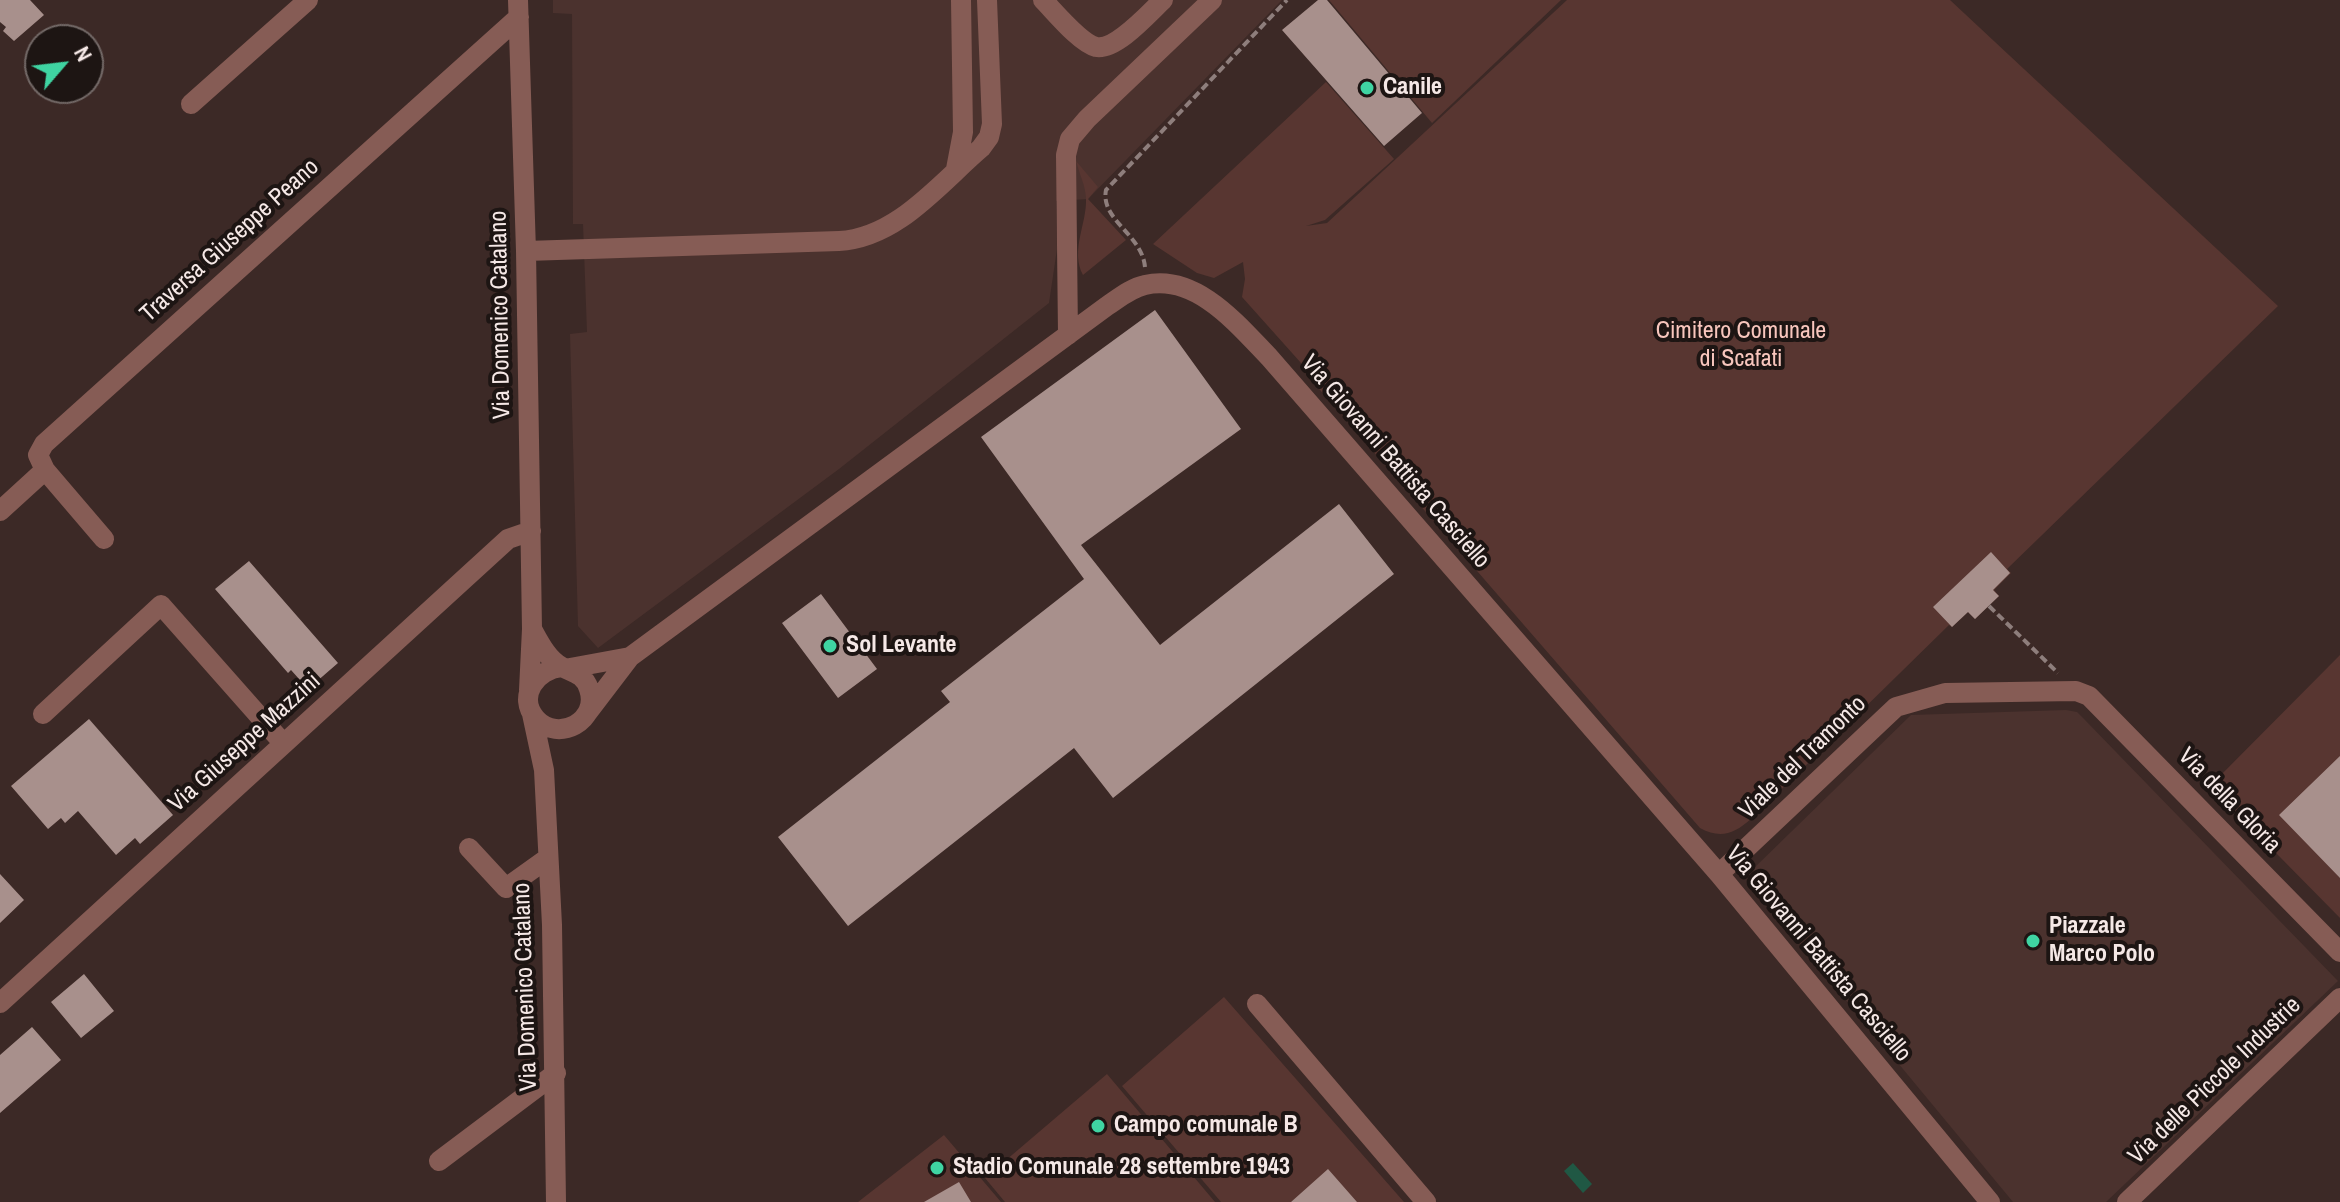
<!DOCTYPE html>
<style>
body{margin:0}
#map{position:relative;width:2340px;height:1202px;overflow:hidden;background:#3c2926;font-family:"Archivo Narrow",sans-serif}
canvas{display:block}
.north{position:absolute;left:24px;top:24px;width:80px;height:80px;box-sizing:border-box;background:#1d1513;border:2px solid #736967;border-radius:50%;rotate:62deg;font-size:22px;font-weight:700;line-height:32px;text-align:center;color:#f5e8e6}
.north::after{content:'';display:block;margin:auto;width:28px;height:36px;background:#3fd4a2;clip-path:polygon(50% 0,100% 100%,50% 72%,0 100%)}
</style>
<div id="map">
<canvas width="2340" height="1202"></canvas>
<div class="north">N</div>
</div>
<script>
const g = document.querySelector('canvas').getContext('2d');
g.lineJoin = 'round';
function fillPath(path, color) { g.fillStyle = color; g.fill(path, 'evenodd'); }
function strokePath(path, color, width, dash) { g.strokeStyle = color; g.lineWidth = width; g.lineCap = dash ? 'butt' : 'round'; g.setLineDash(dash || []); g.stroke(path); }
function write(font, color, halo, rows, align = 'center') {
  g.font = font + ' "Archivo Narrow",sans-serif'; g.lineWidth = 8; g.setLineDash([]); g.textBaseline = 'middle'; g.strokeStyle = halo; g.fillStyle = color; for (const [text, x, y, turn = 0] of rows) {
    g.save(); g.translate(x, y); g.rotate((+turn || 0) * Math.PI / 180); g.textAlign = isNaN(turn) ? turn : align; if (halo) g.strokeText(text, 0, 0); g.fillText(text, 0, 0); g.restore();
  }
}
const built = new Path2D(`
 M553,0H1282L1088,199L1056,201L1057,249L1049,303L839,469L598,648L578,626L570,334L587,332L583,224H573L572,14L553,13Z
 M2066,710L2077,712L2085,720L2338,981L2106,1202H2013L1754,889L1752,870L1911,715Z`);
const green = new Path2D(`
 M1329,0H1561L1432,123Z
 M1567,0H1950L2278,306L2007,569L2011,573L1994,590L1999,596L1975,619L1968,612L1952,627L1949,625L1751,819C1734,834 1720,839 1700,828L1301,368V363L1242,297L1245,279L1243,262L1214,278L1197,273L1153,244L1326,82L1394,159L1325,220L1306,226L1327,223Z
 M1076,161L1098,187L1088,199L1126,240L1083,275C1070,251 1087,223 1086,199C1086,187 1079,173 1076,161Z
 M2340,655V918L2210,786Z
 M1224,997L1404,1202H1221L1122,1086Z
 M1107,1074L1215,1202H1005L985,1178Z
 M944,1135L1001,1202H858Z`);
const water = new Path2D(`
 M1573,1163L1592,1184L1583,1193L1564,1171Z`);
const building = new Path2D(`
 M0,0H30L44,15L14,41L3,31L6,27L0,22Z
 M1318,0H1327L1422,113L1384,146L1282,30Z
 M1155,310L1241,429L1081,545L1160,645L1339,504L1394,574L1113,798L1074,748L848,926L778,837L950,702L941,691L1084,579L981,437Z
 M1991,552L2010,573L1993,590L1999,596L1975,619L1968,612L1952,627L1933,607Z
 M249,561L338,663L308,689L291,670L288,673L215,589Z
 M821,594L877,669L838,698L782,623Z
 M89,719L173,815L140,844L135,838L116,855L78,811L65,823L61,818L48,829L11,786Z
 M2340,756V878L2279,815Z
 M0,874L24,900L0,923Z
 M84,974L114,1011L81,1038L51,1002Z
 M32,1027L61,1060L0,1113V1055Z
 M1328,1169L1357,1202H1291Z
 M959,1182L971,1202H924Z`);
const path = new Path2D(`
 M1145,267C1142,234 1100,220 1106,190L1287,0
 M1989,606L2058,673`);
const minor = new Path2D(`
 M518,0L526,251L532,629L529,690
 M1043,0C1055,12 1080,43 1096,47C1116,51 1149,13 1163,0
 M191,104L308,0
 M956,169L963,132L961,0
 M526,251L839,241C897,238 939,184 981,148L989,137L992,124L987,0
 M1068,335L1066,155L1070,139L1087,119L1212,0
 M45,470L104,539
 M0,511L45,470L38,455L44,444L519,17
 M532,629C539,642 548,660 562,667C574,673 584,674 589,689C600,721 558,743 536,719C516,696 537,669 562,667
 M570,668L630,657
 M43,714L161,605L283,743
 M532,714L544,770L552,925L556,1202
 M585,716L630,657L1107,306C1119,298 1131,288 1145,285C1196,273 1238,325 1269,357L1719,874L1990,1202
 M469,848L506,888L548,858
 M1719,874L1896,707L1945,693L2076,691L2089,696L2340,952
 M0,1003L508,539L531,531
 M1257,1004L1426,1202
 M439,1161L556,1073
 M2127,1202L2340,998`);
const markers = [
 [1367,88,8,"#3fd4a2"],
 [830,646,8,"#3fd4a2"],
 [2033,941,8,"#3fd4a2"],
 [1098,1126,8,"#3fd4a2"],
 [937,1168,8,"#3fd4a2"]
];
const poiNames = [
 ["Canile",1383,88],
 ["Sol Levante",846,646],
 ["Piazzale",2049,927],
 ["Marco Polo",2049,955],
 ["Campo comunale B",1114,1126],
 ["Stadio Comunale 28 settembre 1943",953,1168]
];
const streetNames = [
 ["Traversa Giuseppe Peano",230,241,-42],
 ["Via Domenico Catalano",501,315,-91],
 ["Via Giovanni Battista Casciello",1395,462,49],
 ["Via Giuseppe Mazzini",245,743,-42],
 ["Viale del Tramonto",1803,758,-44],
 ["Via della Gloria",2229,801,46],
 ["Via Giovanni Battista Casciello",1818,954,50],
 ["Via Domenico Catalano",526,987,-92],
 ["Via delle Piccole Industrie",2215,1081,-44]
];
const parkNames = [
 ["Cimitero Comunale",1741,332],
 ["di Scafati",1741,360]
];
fillPath(built, '#4b322e');
fillPath(green, '#583631');
fillPath(water, '#205844');
fillPath(building, '#a8908c');
strokePath(path, '#8e7e7c', 4, [8, 4]);
strokePath(minor, '#865c55', 20);
for (const [x, y, r, color] of markers) { const dot = new Path2D(); dot.arc(x, y, r, 0, 2 * Math.PI); g.fillStyle = color; g.fill(dot); strokePath(dot, '#1d1513', 3); }
write('bold 24px', '#f5e8e6', '#1d1513', poiNames, 'left');
write('24px', '#f5e8e6', '#1d1513', streetNames);
write('24px', '#f8c6bd', '#1d1513', parkNames);
</script>
